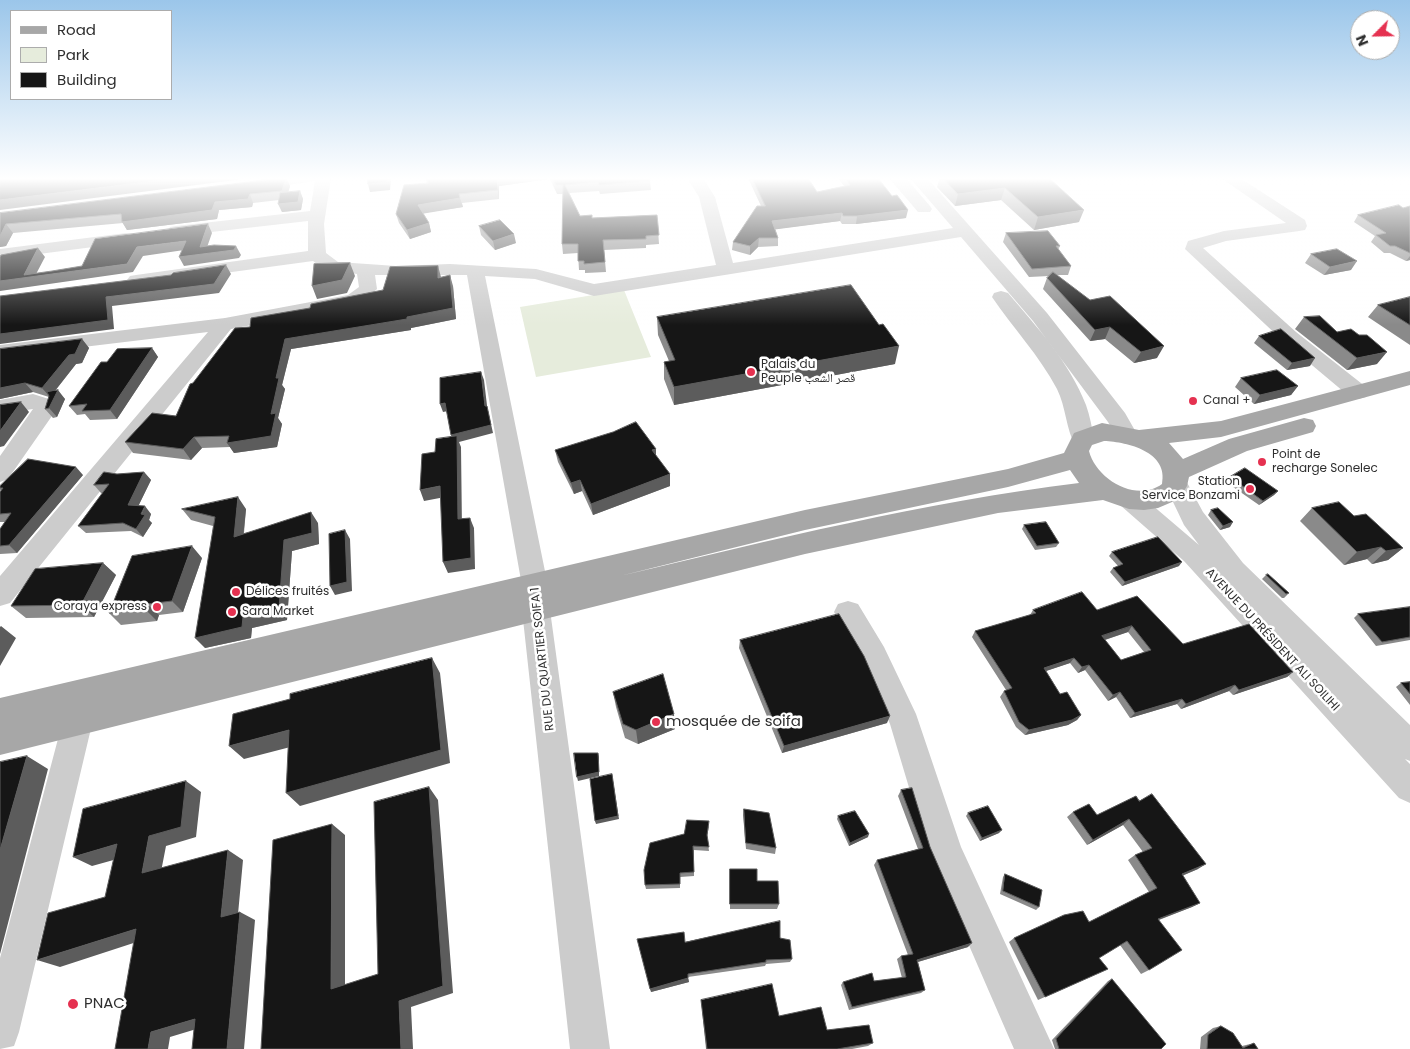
<!DOCTYPE html>
<meta charset="utf-8">
<style>
body{margin:0}
#map{position:relative;width:1410px;height:1049px;overflow:hidden;background:#fff;font-family:Poppins,sans-serif}
canvas{display:block}
.legend{position:absolute;left:10px;top:10px;width:162px;height:90px;box-sizing:border-box;background:#fff;border:1px solid #acacac;margin:0;padding:6px 9px;list-style:none;font-size:15px;color:#2f2f2f}
.legend li{display:flex;align-items:center;gap:10px;height:25px}
.legend b{width:25px;border:1px solid #acacac}
.north{position:absolute;left:1350px;top:10px;width:50px;height:50px;box-sizing:border-box;background:#fff;border:1px solid #acacac;border-radius:50%;rotate:247deg;font-size:14px;font-weight:700;line-height:20px;text-align:center;color:#2f2f2f}
.north::after{content:'';display:block;margin:auto;width:18px;height:22px;background:#e53150;clip-path:polygon(50% 0,100% 100%,50% 72%,0 100%)}
</style>
<div id="map">
<canvas width="1410" height="1049"></canvas>
<ul class="legend">
<li><b style="height:6px;background:#a7a7a7"></b>Road</li>
<li><b style="height:14px;background:#e6ecdc"></b>Park</li>
<li><b style="height:14px;background:#161616"></b>Building</li>
</ul>
<div class="north">N</div>
</div>
<script>
const g = document.querySelector('canvas').getContext('2d');
g.lineJoin = 'round';
function fillPath(path, color) { g.fillStyle = color; g.fill(path, 'evenodd'); }
function strokePath(path, color, width, dash) { g.strokeStyle = color; g.lineWidth = width; g.lineCap = dash ? 'butt' : 'round'; g.setLineDash(dash || []); g.stroke(path); }
function write(font, color, halo, rows, align = 'center') {
  g.font = font + ' Poppins,"Noto Naskh Arabic",sans-serif'; g.lineWidth = 5; g.setLineDash([]); g.textBaseline = 'middle'; g.strokeStyle = halo; g.fillStyle = color; for (const [text, x, y, turn = 0] of rows) {
    g.save(); g.translate(x, y); g.rotate((+turn || 0) * Math.PI / 180); g.textAlign = isNaN(turn) ? turn : align; if (halo) g.strokeText(text, 0, 0); g.fillText(text, 0, 0); g.restore();
  }
}
const green = new Path2D(`
 M624,290L651,357L536,377L520,307Z`);
const minor = new Path2D(`
 M269,178H331L324,224L326,253L338,262L396,266L450,264L536,269L594,284L716,265L699,197L687,178H703L715,197L733,263L953,228L910,178H927L1047,313L1125,413L1137,434L1134,439L1126,442L1118,439L1108,422L1033,321L961,237L594,296L535,279L485,276L548,586L550,610L610,1049H570L522,610V586L467,275H375L377,289L361,304L231,329L10,603L0,606V576L208,332L0,357V345L225,318L348,295L359,287L357,274L324,269L313,261L136,285L130,284L127,280L130,276L136,275L308,251V221L176,236L170,235L168,231L170,227L176,226L310,211L315,181L253,190L245,185L247,182Z
 M889,178H906L930,206L932,209L930,212H918Z
 M1221,178H1240L1305,220L1307,226L1305,230L1299,231L1226,241L1203,248L1296,332L1366,387L1369,392L1366,397L1358,399L1350,397L1282,340L1185,249L1188,241L1224,231L1286,223Z
 M126,233L132,234L135,238L132,242L0,259V249Z
 M1001,291L1008,293C1036,326 1070,363 1086,405C1090,416 1092,428 1094,439L1091,445L1083,447L1075,445C1066,429 1066,407 1057,389C1039,355 1013,328 992,297L994,293Z
 M33,394L52,400L55,405L54,413L8,479L0,482V456L33,409L0,414V400Z
 M1176,474L1184,477L1203,512L1243,563L1410,725V761L1405,759L1410,764V803L1399,798L1184,561L1120,505L1117,499L1120,493L1129,490L1138,493L1199,545L1184,525L1164,483L1168,477Z
 M848,601L858,604L884,647L916,714L961,847L1054,1049H1014L928,851L890,724L863,663L834,612L838,604Z
 M78,706L89,710L93,720L19,1032L14,1046L0,1049V958L63,720L67,710Z`);
const major = new Path2D(`
 M1410,371V385L1221,437L1169,443L1183,459L1229,439L1304,418L1313,420L1316,426L1313,432L1247,451L1189,477L1187,486L1179,499L1158,508L1144,510L1129,509L1103,500L998,513L805,554L0,755V698L805,510L1008,469L1064,453L1074,433L1102,423L1139,430L1221,421ZM1104,441C1128,442 1169,452 1162,484C1136,503 1096,479 1089,451L1092,445ZM1070,470L1079,483C924,502 772,540 620,576L805,530L1008,487Z`);
const wall = new Path2D(`
 M281,178H286L290,186L288,192L300,191L303,199L301,210L282,212L279,200L253,203L252,207L219,210L217,219L127,230L123,223L13,233L6,246L0,247V213Z
 M425,178H649L650,181L651,190L600,194L599,191L569,193L580,216L592,218L657,215L659,244L646,245V248L604,250L606,272L585,273V270H579L578,253L563,254L562,244L563,194H557L550,179L499,186V199L462,203L463,207L423,213L429,223L431,232L410,239L399,223L396,214L427,183Z
 M748,178H808L817,192L844,186L838,178H878L906,218L856,224H842L840,221L775,229L778,238V246L758,247L750,255L732,250L733,242L761,206Z
 M937,178H1049L1079,222L1034,230L1001,200L955,206L937,187L939,180Z
 M1410,206V260L1406,261L1390,253H1384L1371,242L1375,236L1354,222L1358,215L1403,208Z
 M479,226L516,243L495,250L481,235Z
 M1006,233L1060,246L1058,250L1071,266L1068,275H1057L1157,358L1134,363L1105,339L1090,341L1043,289L1047,278L1049,276L1029,277L1003,242Z
 M1311,254L1351,270L1324,275L1305,263Z
 M441,277L453,286L456,319L411,328V330L291,349L282,385L285,389L278,418L282,424L277,447L234,453L230,447L202,448L191,460L133,453L125,442L176,416L193,383L250,327L310,308Z
 M1410,297V345L1368,317L1378,305Z
 M657,317L895,364L674,405L664,379V362L669,361L658,335Z
 M1304,317L1337,332L1377,364L1347,370L1295,329Z
 M1259,336L1310,366L1287,370L1254,343Z
 M82,339L89,348L82,363L76,364L55,391L65,399L57,417L53,418L45,409L49,397L33,392L0,399V349Z
 M152,348L158,357L117,419L90,420L85,414L77,415L69,406L107,362Z
 M1241,378L1298,386L1291,395L1254,404L1235,387Z
 M555,450L656,456L670,474V486L593,515L582,491L574,494L558,462Z
 M144,472L151,480L138,506L151,514L149,520L152,523L143,537L131,531L86,533L78,526L103,493H101L94,485Z
 M83,475L17,553L0,554V529L5,522H0V492L1,491L0,490V486Z
 M1230,477L1278,491L1274,495L1259,505L1226,482Z
 M1312,508L1354,516L1403,548L1388,560L1372,564L1367,559L1344,565L1300,521Z
 M182,509H246L244,533L318,523L319,544L292,551L287,620L252,628L251,638L205,648L213,526L191,520Z
 M1211,510L1230,527L1220,530L1208,515Z
 M1024,525L1059,543L1056,547L1035,550L1022,529Z
 M1112,552L1179,566L1122,586L1110,572L1113,568L1118,566L1109,556Z
 M202,558L183,612L159,615L157,621L121,625L109,613Z
 M103,563L116,575L94,617L26,618L11,606Z
 M1266,575L1289,593L1284,598H1282L1262,579Z
 M1410,607V640L1376,646L1354,618L1358,614Z
 M1033,610H1097L1183,644L1293,672L1287,677L1233,695L1229,691L1181,709L1177,704L1130,718L1116,697L1108,701L1085,670L1078,673L1070,663L1046,671L1060,694L1081,715L1077,720L1068,725L1025,735L1016,727L1000,697L1004,691L1006,690L972,637L975,631L1030,615ZM1128,632L1144,652L1121,660L1105,640Z
 M740,640L887,723L782,753L739,648Z
 M1410,682V705L1396,687L1401,683Z
 M613,692L675,729L638,744L625,738L616,707Z
 M901,790L930,847L968,947L918,962L925,990L921,993L849,1010L841,985L843,982L874,981L902,978L897,959L901,956L908,955L874,865L877,860L918,849L898,796Z
 M1136,796L1198,869L1182,876L1200,903L1192,907L1159,920L1149,970L1141,974L1120,945L1099,958L1108,969L1038,1000L1009,942L1014,938L1089,922L1149,892L1128,860L1135,855L1143,852L1123,825L1087,845L1067,817L1073,812L1097,815Z
 M744,809L776,848L775,854L746,849L743,815Z
 M968,813L999,833L980,841L966,816Z
 M838,816L868,837L849,846L837,819Z
 M709,826L707,837L709,851L694,850V876L680,877V888L646,889L645,885Z
 M730,869L757,881L779,904L777,909H730Z
 M1005,874L1039,907L1036,910L1000,894L1003,877Z
 M780,938L792,959L790,962L766,964L765,966L688,977L689,982L651,992L685,942Z
 M1112,979L1161,1049H1055L1052,1040L1108,981Z
 M701,1000L779,1016L873,1043L868,1046L852,1049H706Z
 M1221,1026L1242,1046L1254,1043L1258,1049H1200L1201,1037L1213,1028Z`);
const shadedWall = new Path2D(`
 M179,178H251L0,210V200Z
 M286,178L290,186L286,200L282,191Z
 M387,178H391L390,190L370,192L368,184Z
 M497,178H550V179L499,186V199L498,190Z
 M1005,188L1001,200L955,206L958,194Z
 M300,191L303,199L301,210L282,212L278,204Z
 M250,194L253,203L252,207L219,210L217,219L127,230L122,222Z
 M460,198L463,207L421,214L418,205Z
 M908,210L906,218L856,224L857,216Z
 M1084,210L1079,222L1034,230L1038,217Z
 M842,213L840,221L771,230L772,221Z
 M429,223L431,232L410,239L407,230Z
 M6,224L13,233L6,246L0,247V236Z
 M208,224L212,233L205,253L236,246L241,255L239,258L184,266L179,257L200,247Z
 M514,234L516,243L495,250L493,241Z
 M759,238L758,247L750,255V246Z
 M186,241L191,249L143,256L133,272L0,291V281L24,275L38,248L45,257L35,276L127,264L137,247Z
 M1410,256V260L1406,261Z
 M1357,261L1351,270L1324,275L1330,267Z
 M350,263L355,276L347,293L317,299L312,286Z
 M226,265L231,274L219,293L112,306L114,329L0,344V334L106,297Z
 M438,266L441,277L438,278Z
 M450,275L453,286L456,319L411,328V330L291,349L282,385L285,389L278,418L282,424L277,447L234,453L227,443L271,414L276,378L285,339L407,317Z
 M1110,327L1105,339L1090,341L1095,330Z
 M82,339L89,348L82,363L76,364L50,397L42,388Z
 M899,346L895,364L674,405V387Z
 M1164,346L1157,358L1134,363L1141,352Z
 M152,348L158,357L117,419L110,410Z
 M1387,352L1377,364L1347,370L1357,358Z
 M1315,358L1310,366L1287,370L1292,363Z
 M481,372L484,380L488,414L485,406Z
 M25,383L33,392L0,399V388Z
 M1298,386L1291,395L1254,404L1260,395Z
 M58,390L65,399L57,417L49,408Z
 M21,402L29,412L4,446L0,447V431Z
 M445,403L448,411L443,412L440,404Z
 M487,406L493,433L459,442L461,447L462,530L458,519L454,443L451,435Z
 M194,437L202,448L191,460L183,449Z
 M656,449V460L652,450Z
 M76,467L83,475L17,553L9,545Z
 M144,472L151,480L135,513L128,505Z
 M670,474V486L593,515L591,504Z
 M580,480L582,491L574,494L571,483Z
 M440,486L445,497L424,501L420,490Z
 M1278,491L1274,495L1259,505L1263,501Z
 M238,497L246,509L242,548L234,537Z
 M145,506L151,514L149,520L152,523L143,537L136,529Z
 M311,512L318,523L319,544L292,551L287,620L252,628L251,638L205,648L195,638L284,540Z
 M470,518L474,528L475,569L448,573L443,562Z
 M1233,522L1230,527L1220,530L1223,526Z
 M345,530L350,539L352,591L335,595L330,586Z
 M192,546L202,558L183,612L172,601Z
 M1381,547L1367,559L1344,565L1357,552Z
 M1403,548L1388,560L1372,564L1386,551Z
 M1182,562L1179,566L1122,586L1125,582Z
 M103,563L116,575L94,617L81,605Z
 M147,604L159,615L157,621L145,609Z
 M1,626L16,638L0,666V627Z
 M1132,626L1128,632L1098,642L1102,636Z
 M432,658L440,673L450,763L300,806L286,793Z
 M1074,658L1070,663L1040,673L1044,668Z
 M1089,665L1085,670L1078,673L1082,667Z
 M1293,672L1287,677L1233,695L1239,690Z
 M1235,685L1229,691L1181,709L1186,704Z
 M1120,692L1116,697L1108,701L1113,695Z
 M1182,699L1177,704L1130,718L1135,713Z
 M674,714L675,729L638,744L636,730Z
 M1081,715L1077,720L1068,725L1025,735L1029,730Z
 M890,716L887,723L782,753L784,746Z
 M289,730L302,744L244,759L229,746Z
 M598,753L599,757V776L578,781L577,777Z
 M27,756L48,769L0,954V850Z
 M612,774L619,819L596,824L595,821Z
 M186,781L201,792L196,837L166,846L159,882L142,873L149,836Z
 M429,787L438,800L453,993L411,1007L413,1049H401L399,1001Z
 M1129,819L1123,825L1087,845L1093,840Z
 M332,824L345,835V996L331,989Z
 M1002,830L999,833L980,841L982,838Z
 M869,834L868,837L849,846L850,843Z
 M117,844L135,854L92,866L73,857Z
 M228,850L243,860L237,925L221,917Z
 M1206,864L1198,869L1174,879L1182,874Z
 M1200,903L1192,907L1150,923L1158,919Z
 M240,912L255,920L244,1049H227Z
 M136,929L155,936L60,967L37,960Z
 M972,943L968,947L914,963L917,960Z
 M688,978L689,982L651,992L650,989Z
 M195,1019L213,1024L170,1037L168,1049H148L151,1032Z`);
const building = new Path2D(`
 M0,178H179L0,200Z
 M281,178H286L282,191L250,194L248,199L215,202L212,210L122,222L121,214L6,224L0,236V213Z
 M368,178H387V182L368,184Z
 M426,178H497L498,190L459,194L460,198L418,205L429,223L407,230L396,214L404,185L428,183Z
 M553,178H649L650,181L599,185L598,182L565,185L580,216L592,215V218L657,215L659,235L646,236V239L603,240L605,262L584,264V261H578V244H562L563,185H556Z
 M752,178H808L817,192L850,185L845,178H878L892,196L897,195L908,210L857,216H843L842,213L772,221L778,238H759L750,246L733,242L757,206H765Z
 M943,178H1049L1084,210L1038,217L1005,188L958,194Z
 M300,191L298,202L278,204L280,193Z
 M1399,205L1403,208L1410,206V253L1395,246H1390L1376,235L1386,233L1358,215Z
 M500,220L514,234L493,241L479,226Z
 M208,224L200,247L214,245L236,246L234,250L179,257L186,241L137,247L127,264L0,281V257L1,255L38,248L24,275L52,271L82,266L95,239Z
 M1048,231L1060,246H1056L1071,266L1032,269L1006,233Z
 M1337,249L1357,261L1330,267L1311,254Z
 M350,263L342,280L312,286L314,264Z
 M226,265L214,284L106,297L108,320L0,334V296L171,275L173,273Z
 M438,266V278L450,275L453,308L407,317V319L285,339L276,378H279L271,414L276,413L271,436L227,443L229,436L194,437L183,449L125,442L152,413L176,416L190,384L193,383L235,328L250,327L251,318L310,308L311,304L383,290L390,267Z
 M1053,272L1090,300L1110,296L1164,346L1141,352L1110,327L1095,330L1047,278Z
 M851,285L879,325L883,324L899,346L674,387L664,362L675,360L657,317Z
 M1410,297V325L1378,305Z
 M1320,316L1337,332L1351,329L1359,335H1367L1387,352L1357,358L1304,317Z
 M1281,329L1315,358L1292,363L1259,336Z
 M82,339L75,354L69,355L42,388L25,383L0,388V349Z
 M152,348L110,410L82,411L87,404L69,406L101,362H107L117,349Z
 M1277,370L1298,386L1260,395L1241,378Z
 M481,372L485,406H487L491,425L451,435L445,403L440,404V378Z
 M58,390L49,408L45,409L49,396L47,392Z
 M21,402L0,431V405Z
 M636,422L656,449L652,450L670,474L591,504L580,480L571,483L555,450L613,432Z
 M457,436L458,519L470,518L471,558L443,562L440,486L420,490L422,454L435,452L436,439Z
 M28,459L76,467L9,545L0,546V529L11,513L0,514V492L3,488H0V486Z
 M1245,468L1278,491L1263,501L1230,477Z
 M104,472L117,474L144,472L128,505L145,506L141,514L145,515L136,529L123,523L78,526L109,484L94,485Z
 M238,497L234,537L311,512L312,533L284,540L279,609L243,617L242,627L195,638L215,517L182,509Z
 M1339,502L1354,516L1366,514L1403,548L1386,551L1381,547L1357,552L1312,508Z
 M1218,508L1233,522L1223,526L1211,510Z
 M1046,522L1059,543L1037,546L1024,525Z
 M345,530L347,582L330,586L329,534Z
 M1158,537L1182,562L1125,582L1113,568L1123,564L1112,552Z
 M192,546L172,601L147,604L145,609L109,613L132,556Z
 M103,563L81,605L11,606L35,569Z
 M1268,574L1289,593L1286,594L1266,575Z
 M1082,592L1097,610L1137,596L1183,644L1249,624L1293,672L1239,690L1235,685L1186,704L1182,699L1135,713L1120,692L1113,695L1089,665L1082,667L1074,658L1044,668L1060,694L1067,692L1081,715L1072,720L1029,730L1019,722L1004,691L1012,688L975,631L1036,613L1033,610ZM1132,626L1151,650L1121,660L1102,636Z
 M1410,607V637L1382,642L1358,614Z
 M839,614L864,656L890,716L784,746L740,640Z
 M432,658L441,750L286,793L289,730L229,746L233,714L290,699V694Z
 M663,674L674,714L636,730L623,724L613,692Z
 M1410,682V694L1401,683Z
 M574,753H598L599,772L577,777Z
 M27,756L0,850V762Z
 M612,774L618,816L595,821L590,779Z
 M186,781L181,827L149,836L142,873L228,850L221,917L240,912L227,1049H192L195,1019L151,1032L148,1049H115L136,929L37,960L48,913L105,897L117,844L73,857L83,809Z
 M429,787L443,986L399,1001L401,1049H261L273,840L332,824L331,989L378,974L374,802Z
 M912,788L930,847L972,943L917,960L925,990L852,1007L843,982L872,973L874,981L906,977L901,956L913,954L877,860L923,848L901,790Z
 M1152,794L1206,864L1182,874L1200,903L1158,919L1182,950L1149,970L1127,941L1099,958L1108,969L1045,997L1014,938L1064,915L1083,911L1089,922L1157,888L1135,855L1152,848L1129,819L1093,840L1073,812L1089,804L1097,815L1136,796L1139,801Z
 M988,806L1002,830L982,838L968,813Z
 M744,809L769,813L776,848L746,843Z
 M855,811L869,834L850,843L838,816Z
 M687,820L709,821L707,835L709,847L693,846L694,872L680,873V884L645,885L644,870L650,843L684,834Z
 M730,869H757V881H778L779,904H730Z
 M1005,874L1042,890L1039,907L1003,891Z
 M780,921V938L790,940L792,959L766,960V962L688,974V978L650,989L637,939L684,932L685,942Z
 M1112,979L1166,1044L1161,1049H1059L1056,1039Z
 M772,984L779,1016L821,1007L827,1030L869,1025L873,1043L837,1049H707L701,1000Z
 M1221,1026L1233,1033L1243,1048L1254,1043L1258,1049H1207L1208,1035Z`);
const markers = [
 [751,372,5,"#e53150"],
 [1193,401,5,"#e53150"],
 [1262,462,5,"#e53150"],
 [1250,489,5,"#e53150"],
 [236,592,5,"#e53150"],
 [157,607,5,"#e53150"],
 [232,612,5,"#e53150"],
 [656,722,5,"#e53150"],
 [73,1004,6,"#e53150"]
];
const poiNames = [
 ["Palais du",761,365],
 ["Peuple قصر الشعب",761,379],
 ["Canal +",1203,401],
 ["Point de",1272,455],
 ["recharge Sonelec",1272,469],
 ["Station",1240,482,"right"],
 ["Service Bonzami",1240,496,"right"],
 ["Délices fruités",246,592],
 ["Coraya express",147,607,"right"],
 ["Sara Market",242,612]
];
const streetNames = [
 ["AVENUE DU PRÉSIDENT ALI SOILIHI",1272,640,47],
 ["RUE DU QUARTIER SOIFA 1",543,659,-96]
];
const nearPoinames = [
 ["mosquée de soifa",666,722],
 ["PNAC",84,1004]
];
fillPath(green, '#e6ecdc');
fillPath(minor, '#ccc');
fillPath(major, '#a7a7a7');
fillPath(wall, '#8a8a8a');
fillPath(shadedWall, '#5c5c5c');
fillPath(building, '#161616');
strokePath(building, '#5c5c5c', 1);
const sky = g.createLinearGradient(0, 0, 0, 325);
sky.addColorStop(0, '#9bc6ea');
sky.addColorStop(0.55, '#fff');
sky.addColorStop(1, '#ffffff00');
g.fillStyle = sky;
g.fillRect(0, 0, 1410, 325);
for (const [x, y, r, color] of markers) { const dot = new Path2D(); dot.arc(x, y, r, 0, 2 * Math.PI); g.fillStyle = color; g.fill(dot); strokePath(dot, '#fff', 2); }
write('12px', '#2f2f2f', '#fff', poiNames, 'left');
write('12px', '#2f2f2f', '#fff', streetNames);
write('15px', '#2f2f2f', '#fff', nearPoinames, 'left');
</script>
